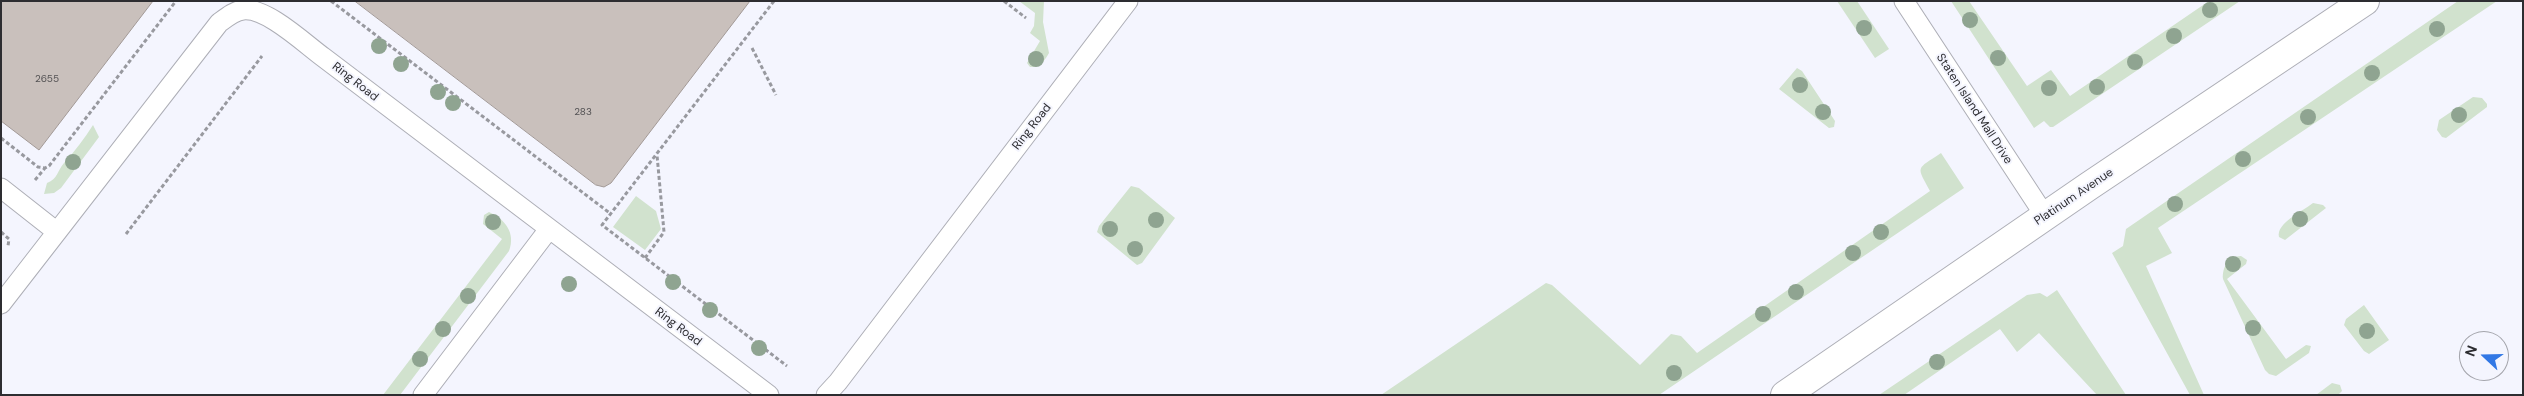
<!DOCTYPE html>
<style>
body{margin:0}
#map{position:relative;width:2524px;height:396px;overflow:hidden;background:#f4f5fe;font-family:"DM Sans",sans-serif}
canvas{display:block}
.frame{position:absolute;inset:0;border:2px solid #2d2d31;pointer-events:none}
.north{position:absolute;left:2459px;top:331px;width:50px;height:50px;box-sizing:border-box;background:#f4f5fe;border:1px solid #a4a5ac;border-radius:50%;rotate:291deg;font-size:14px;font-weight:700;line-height:20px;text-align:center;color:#2d2d31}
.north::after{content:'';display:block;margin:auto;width:18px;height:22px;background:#3278e5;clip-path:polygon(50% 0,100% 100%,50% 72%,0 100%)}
</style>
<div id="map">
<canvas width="2524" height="396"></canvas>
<div class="frame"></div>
<div class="north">N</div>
</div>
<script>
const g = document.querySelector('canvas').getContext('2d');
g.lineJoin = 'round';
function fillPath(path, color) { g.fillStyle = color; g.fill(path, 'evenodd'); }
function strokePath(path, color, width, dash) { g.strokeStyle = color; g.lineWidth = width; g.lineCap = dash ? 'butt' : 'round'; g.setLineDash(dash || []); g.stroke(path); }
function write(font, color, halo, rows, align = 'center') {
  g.font = font + ' "DM Sans",sans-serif'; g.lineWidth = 4; g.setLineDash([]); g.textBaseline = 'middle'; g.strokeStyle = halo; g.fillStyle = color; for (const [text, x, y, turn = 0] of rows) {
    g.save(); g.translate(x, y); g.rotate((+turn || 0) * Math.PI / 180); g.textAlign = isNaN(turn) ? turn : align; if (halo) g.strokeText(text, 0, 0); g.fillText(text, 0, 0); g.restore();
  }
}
const green = new Path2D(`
 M1019,1H1044L1043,22L1049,53C1045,60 1040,68 1030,67L1027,63L1040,41L1030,33L1034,26L1035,13Z
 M1837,1H1857L1889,49L1875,58Z
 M1951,1H1969L2027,86L2051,70L2070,96L2209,1H2240L2053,127H2050L2044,121L2034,128Z
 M2458,1H2497L2158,228L2172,253L2146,266L2204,395H2190L2112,253L2123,246L2126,229Z
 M1797,68L1802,71L1835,121L1834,127L1829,128L1779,89Z
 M2473,97L2482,98L2487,104V107L2446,138L2442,137L2437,130L2439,120Z
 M93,125L99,137L61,188L54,193L44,194L47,183C58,179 57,171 64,163C75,151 84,139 93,125Z
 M1941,153L1964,188L1659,395H1381L1546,283L1552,285L1640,365L1671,334L1681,336L1697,353L1930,191C1916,165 1916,170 1941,153Z
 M1131,186L1139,188L1175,218L1142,263L1137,265L1097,232L1099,226Z
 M636,196L656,211L661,229L645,250L613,227Z
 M2313,203L2323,205L2326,208L2285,240L2279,237C2276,223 2303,211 2313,203Z
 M489,212C505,219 516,233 509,251L400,395H383L502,239L483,224L484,215Z
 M2241,256L2247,260L2246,264L2227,279L2286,359L2306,345L2311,346L2309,353L2276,376L2269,374L2265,370L2223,279C2222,267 2229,256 2241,256Z
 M2057,290L2126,395H2097L2039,333L2017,352L2000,329L1904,395H1879L2027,295L2040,293L2047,297Z
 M2364,305L2389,340L2369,354L2364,351L2344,325L2346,319Z
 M2332,383L2340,385L2342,391L2338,395H2316Z`);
const building = new Path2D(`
 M1,1H153L39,150L1,121Z
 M355,1H750L611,183L604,187L596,185Z`);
const path = new Path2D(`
 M331,1L611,214
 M774,1L602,225L787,366
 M1004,1L1026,18
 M752,48L776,95
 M1,138L38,167L45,168L49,166L176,1
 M35,180L45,168
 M1,232L9,239L8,246
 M126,234L262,56
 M645,258L664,232L657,155`);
const lane = new Path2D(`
 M1904,1L2045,216
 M1,188L57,232
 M1,304L219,23C227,17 234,11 243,10C266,7 304,43 323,57L769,395
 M423,395L549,229
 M826,395L838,382L1128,1`);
const street = new Path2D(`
 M1785,395L2089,186L2365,1`);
const trees = [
 [2210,10],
 [1970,20],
 [1864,28],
 [2437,29],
 [2174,36],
 [379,46],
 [1998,58],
 [1036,59],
 [2135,62],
 [401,64],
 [2372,73],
 [1800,85],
 [2097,87],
 [2049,88],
 [438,92],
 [453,103],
 [1823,112],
 [2459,115],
 [2308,117],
 [2243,159],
 [73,162],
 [2175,204],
 [2300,219],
 [1156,220],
 [493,222],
 [1110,229],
 [1881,232],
 [1135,249],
 [1853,253],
 [2233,264],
 [673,282],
 [569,284],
 [1796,292],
 [468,296],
 [710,310],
 [1763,314],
 [2253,328],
 [443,329],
 [2367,331],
 [759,348],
 [420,359],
 [1937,362],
 [1674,373]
];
const numberNames = [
 ["2655",47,79],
 ["283",583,112]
];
const streetNames = [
 ["Ring Road",355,82,38],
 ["Staten Island Mall Drive",1974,109,57],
 ["Ring Road",1032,127,-52],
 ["Platinum Avenue",2074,197,-34],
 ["Ring Road",678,327,37]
];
fillPath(green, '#d1e2ce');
fillPath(building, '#c9c0bc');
strokePath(building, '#a29996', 1);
strokePath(lane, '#adaeb6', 21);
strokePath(street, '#adaeb6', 30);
strokePath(path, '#98999f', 3, [4, 2.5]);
strokePath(lane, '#fff', 19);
strokePath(street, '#fff', 28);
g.fillStyle = '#8fa491';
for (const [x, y] of trees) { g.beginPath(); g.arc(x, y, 8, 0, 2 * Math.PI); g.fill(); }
write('10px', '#545254', null, numberNames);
write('12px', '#2d2d31', '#f4f5fe', streetNames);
</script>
